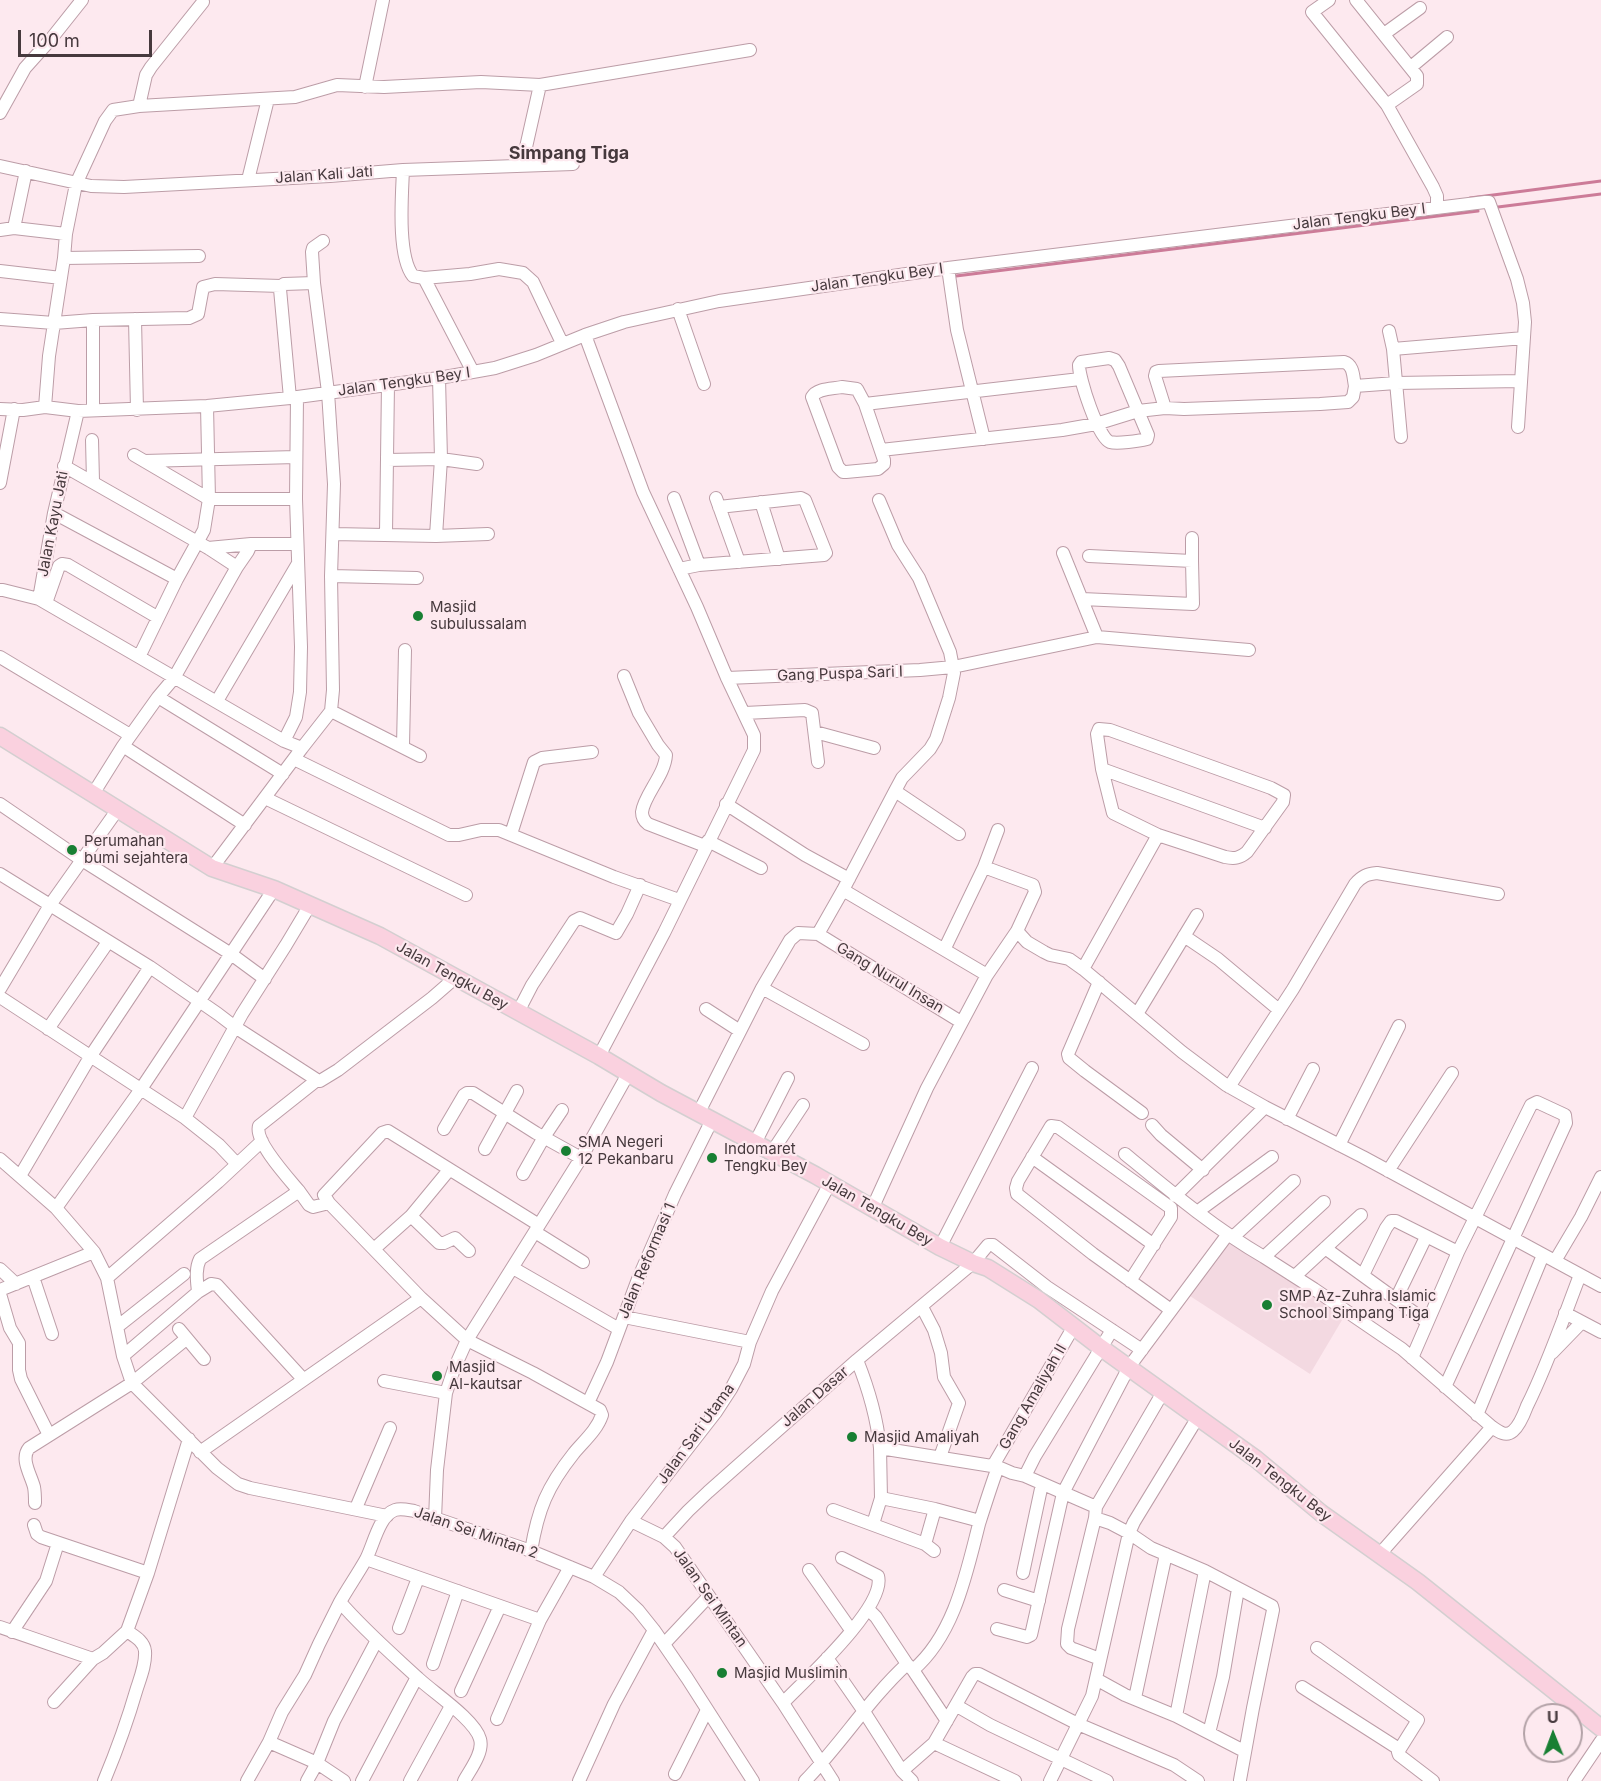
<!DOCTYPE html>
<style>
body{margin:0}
#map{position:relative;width:1601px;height:1781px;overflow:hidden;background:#fde9ef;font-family:Inter,sans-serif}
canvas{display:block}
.north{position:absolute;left:1523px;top:1703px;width:60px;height:60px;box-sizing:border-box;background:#fde9ef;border:2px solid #b4a3a8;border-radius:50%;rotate:359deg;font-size:16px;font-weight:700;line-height:24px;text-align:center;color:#46393d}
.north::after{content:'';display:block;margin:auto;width:21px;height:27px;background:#187f33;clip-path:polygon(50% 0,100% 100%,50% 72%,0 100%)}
.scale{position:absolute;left:18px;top:30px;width:134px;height:27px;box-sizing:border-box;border:3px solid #46393d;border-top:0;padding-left:8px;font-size:18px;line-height:21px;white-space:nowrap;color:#46393d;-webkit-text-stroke:4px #fde9ef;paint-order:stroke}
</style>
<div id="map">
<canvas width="1601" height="1781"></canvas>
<div class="north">U</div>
<div class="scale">100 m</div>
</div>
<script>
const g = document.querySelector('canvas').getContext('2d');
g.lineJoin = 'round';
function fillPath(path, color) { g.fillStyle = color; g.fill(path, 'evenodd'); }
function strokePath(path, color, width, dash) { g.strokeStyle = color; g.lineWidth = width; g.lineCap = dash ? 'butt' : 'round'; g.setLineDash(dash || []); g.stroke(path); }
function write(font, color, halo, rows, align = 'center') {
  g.font = font + ' Inter,sans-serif'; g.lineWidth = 4.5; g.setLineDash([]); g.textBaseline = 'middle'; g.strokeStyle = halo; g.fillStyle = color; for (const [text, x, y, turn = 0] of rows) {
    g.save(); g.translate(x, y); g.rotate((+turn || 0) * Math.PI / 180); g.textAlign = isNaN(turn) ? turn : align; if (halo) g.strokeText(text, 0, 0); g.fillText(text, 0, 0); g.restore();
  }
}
const built = new Path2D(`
 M1229,1240L1345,1315L1310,1374L1190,1296Z`);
const stream = new Path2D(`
 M1470,198L1601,181
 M1498,207L1601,194
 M956,276L1478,211`);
const minor = new Path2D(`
 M1329,0L1312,12L1387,105
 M1356,0L1417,76V84L1387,105L1433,187L1437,196V207
 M1384,34L1420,8
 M1411,67L1447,37
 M365,87L383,0
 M139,106L146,75L151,67L203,2
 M0,113L25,68L51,39L82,0
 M522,165L540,85
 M0,166L91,186L124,187L330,176L403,170L573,164
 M403,170C402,195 397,256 413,276L424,278L473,372
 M248,180L268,99
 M14,228L66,234
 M0,230L14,228L26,171
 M64,258L199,256
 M948,268L957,330L984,439
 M0,271L61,278
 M424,278L470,274L499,269L523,273L533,282L562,343
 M314,283L312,252L313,248L323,241
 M678,309L704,384
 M0,319L54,323L93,320L189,318L198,314L203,287L215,284L281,286
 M135,319L137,410
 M93,320V410
 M1389,331L1393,349L1401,437
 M585,335L643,492L697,607L727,678L754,735V750L664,933L599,1056
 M1393,349L1524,338
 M1109,358L1115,360L1119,366L1148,435L1147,439C1139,441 1117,444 1110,442C1098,438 1079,378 1079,365L1081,362Z
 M842,387L857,389L865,404L884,460V464L878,469L846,472H843L838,467L812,397C817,388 832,389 842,387Z
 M290,398L280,289L281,286L284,284L314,283L328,392L334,484L331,576L333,690L331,711
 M865,404L1080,379
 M45,407L49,356L64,258L66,234L76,184L105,121L113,110L139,106L295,97L337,85L384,87L481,82L540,85L750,50
 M1165,408L1155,376L1156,372L1159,371L1344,362C1354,365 1353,377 1355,386L1396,383L1521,381
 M0,409L23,410L45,407L78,411L207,406L290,398L439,378L495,368L536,355L585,335L624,322L719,301L948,268L1485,202H1489L1517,279L1523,303L1525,322L1518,427
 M92,440L93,481
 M881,450L1062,430L1096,424L1138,411L1165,408L1184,409L1320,404L1348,402L1353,397L1355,386
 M134,455L209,499H296
 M387,460L441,459L477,464
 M144,461L296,457
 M64,466L208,548L237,567
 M0,483L14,409
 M674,498L699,565
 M716,498L739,562
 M761,502L779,559
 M54,513L177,579
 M386,533L388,384
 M333,534L436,536L488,534
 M436,536L441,459L439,378
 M208,548L251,544H297
 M1192,561V538
 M679,569L699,565L824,555L826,553L805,500L801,498L719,507
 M331,576L417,578
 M0,590H3L39,599L54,513L78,411
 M39,599L284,741L302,748L212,868
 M1082,599L1193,604L1192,561L1089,556
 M46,603L59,566L62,564L68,565L157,617
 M1097,637L1249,650
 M0,657L130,735
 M139,657L177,579L204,530L209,499L207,406
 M624,676L639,713L658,745L666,755C665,775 644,795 642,812C642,818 644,821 648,824L705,846
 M727,678L920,670L953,667L1097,637L1063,553
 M158,697L283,774
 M217,701L297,565
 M745,713L805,710L812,713L818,762
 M1099,729L1110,730L1271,788L1284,795L1283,802L1247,852C1240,858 1235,859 1225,857L1158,835L1113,813L1102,769L1097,734Z
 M815,732L874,748
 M284,741L296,717L300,692L301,647L296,499L297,397
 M123,746L245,825
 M403,746L405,650
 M302,748L331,711L420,756
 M294,759L449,835H459L481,830H499L614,877L679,900
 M1102,769L1265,828
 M895,791L959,834
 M93,794L123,746L158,697L174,678L237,567L248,551L251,544
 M265,798L466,895
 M0,804L82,860L231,954L265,979
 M726,804L805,855L849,879
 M511,834L534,762L542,758L592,752
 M708,841L761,868
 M0,874L150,967L218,1014L235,1027L317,1080
 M843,890L987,975
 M1017,931L1027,942L1044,952L1050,955L1069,959L1083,969L1182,1052L1226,1085L1265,1107L1363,1157L1601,1286
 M818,934L961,1022
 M1184,936L1218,959L1279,1010
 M945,948L984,867L998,830
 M1083,969L1158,835
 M1099,982L1068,1054L1069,1058L1085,1071L1142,1113
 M762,988L863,1044
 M0,989L50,905L118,809
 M0,997L185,1118L219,1145L237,1164
 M706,1009L740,1031
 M518,1012L532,985L574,921L580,918L616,933L627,914L640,885
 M1137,1014L1197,915
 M48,1029L108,942
 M1229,1087L1293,989L1355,884C1362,876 1367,874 1377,873L1498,894
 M699,1112L762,988L790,940L798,933L818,934L843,890L895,791L902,778L930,749L936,739L949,698L954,673L950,652L919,578L898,545L879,500
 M185,1118L242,1014L286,945L310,905
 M1287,1119L1313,1069
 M1152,1125L1161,1135L1203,1170
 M444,1129L464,1095L467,1093H473L536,1133L581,1158
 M755,1143L788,1078
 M1339,1145L1399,1026
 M485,1149L517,1091
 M772,1152L803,1105
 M1125,1154C1170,1191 1214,1228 1264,1257L1324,1202
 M1032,1157L1154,1245
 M0,1159L56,1208L94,1252L107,1278L123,1356L132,1383L217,1468L238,1484L250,1488L387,1516
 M1388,1171L1452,1073
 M523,1174L544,1137L562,1110
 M20,1176L90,1057L150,967
 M299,1191L309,1205L313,1207L329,1203
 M1175,1196L1265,1107
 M56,1208L141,1089L274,889
 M872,1209L927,1088L987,975L1017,931L1035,892L1033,885L984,867
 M1197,1212L1272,1157
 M411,1216L439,1243H444L455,1238L469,1251
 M535,1232L583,1262
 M1233,1237L1294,1181
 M940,1247L1032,1068
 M1325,1248L1427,1322
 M374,1249L411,1216L449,1170
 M1264,1257L1314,1289L1402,1349L1492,1427C1499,1432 1506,1437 1513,1431C1520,1425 1524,1414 1527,1406C1548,1364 1563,1319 1580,1275
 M1555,1261L1581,1217L1601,1177
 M513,1268L619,1329
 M0,1269L16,1284
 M1363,1275L1386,1228L1391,1221H1396L1458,1252
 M1295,1276L1361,1215
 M33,1277L52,1334
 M107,1278L218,1182L262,1141
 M1130,1281L1171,1217V1208L1058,1127L1051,1126L1018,1181L1016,1188L1017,1194L1093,1254L1171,1310
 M0,1290L94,1252
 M0,1294L10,1328L19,1343V1370L21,1379L49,1435
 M1396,1299L1426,1237
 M922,1307L934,1330L941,1353L944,1377L959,1403L940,1457
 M1565,1313L1601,1332
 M624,1317L750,1342
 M117,1327L184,1274
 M179,1329L204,1359
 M1552,1353L1582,1322
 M123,1356L198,1292
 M1412,1358L1458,1252L1531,1105L1537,1102L1565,1115L1566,1123L1445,1387
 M857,1360C869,1390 877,1417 880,1448L998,1467L1012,1473L1025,1476L1096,1507
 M303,1379L217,1285L211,1284L198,1292C197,1281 195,1269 200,1259L299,1191C288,1178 254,1141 259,1126L317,1080L320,1081L338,1070L432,998L455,978
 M384,1381L446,1393
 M588,1403L607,1362L638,1279L675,1194L712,1120
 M1477,1415L1543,1255
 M200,1452L421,1298
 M1025,1476L1035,1456L1112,1330
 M881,1498L935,1509L980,1521
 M35,1503C35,1498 35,1492 34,1487C31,1475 20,1459 29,1448L132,1383L186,1339
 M356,1508L390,1428
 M833,1510L925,1544L934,1551
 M1095,1518L1110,1523L1129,1533L1151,1548L1205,1571L1272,1606L1273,1610L1253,1708L1240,1780
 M435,1519L437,1470L446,1393L454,1369L467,1340L581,1158L628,1074
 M631,1521L664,1537L675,1547L783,1703L833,1781
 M873,1524L881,1498L880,1448
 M34,1525L37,1534L41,1537L148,1573
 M664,1537L688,1511L708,1492L857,1360L973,1263L988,1245H993L1047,1287L1142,1350
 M925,1544L935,1509
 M531,1551C538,1509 547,1487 574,1453C584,1441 597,1430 602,1415L600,1410L533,1373L467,1340L421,1298L329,1203L324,1195L382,1133L388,1131L539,1225
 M1379,1555L1492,1427
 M366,1559L540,1620
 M809,1570L851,1630
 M1023,1573L1042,1484
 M594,1577L631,1521L716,1412L731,1389L744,1364L750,1342L772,1291L829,1185
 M1004,1590L1039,1601
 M869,1610L876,1617L907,1664L913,1670L947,1721
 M0,1627L93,1659
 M399,1628L418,1578
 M997,1629L1027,1637L1031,1635L1063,1493L1129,1367L1228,1234
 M12,1632L46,1581L58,1543
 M664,1644L709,1596
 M1317,1648L1418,1720L1398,1752L1399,1755L1433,1781
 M827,1658L863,1710L902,1771L912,1781
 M1100,1659L1071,1648L1067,1644L1068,1629L1095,1518L1096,1507L1163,1392
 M433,1664L458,1591
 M913,1670C954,1635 966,1575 979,1524C985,1505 991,1486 998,1467L994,1464L1074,1326
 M1096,1679L1125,1695L1176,1716L1244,1751
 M1302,1687L1399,1749
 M461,1691L500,1606
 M1135,1698L1166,1554
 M54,1702L93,1659L103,1653L127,1631L148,1573L189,1439
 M783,1703C804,1681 887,1606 878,1576L842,1558
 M957,1706L990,1725L1107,1781
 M1176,1716L1205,1571
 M497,1719L540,1620L570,1567
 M1209,1733L1223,1677L1238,1589
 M269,1742L317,1763L344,1781
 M934,1743L1015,1781
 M902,1771L934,1743L972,1677L975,1674H979L1078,1724L1174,1765L1198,1781
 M675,1774L707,1710
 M104,1781C117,1750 128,1719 137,1688C141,1676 146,1663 145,1651C144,1641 134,1636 127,1631
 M247,1781L269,1742L282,1712L305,1675L319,1644L340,1602
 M307,1781L317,1763L334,1721L377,1640
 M362,1781L417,1677
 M410,1781L451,1706
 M464,1781C470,1770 484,1752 480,1739C475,1720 434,1693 419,1679C392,1654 364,1630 340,1602C348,1588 357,1575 365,1561C373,1548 378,1516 395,1510C401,1508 408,1510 414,1511L531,1551L594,1577L619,1592L638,1610L654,1630L687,1678L753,1781
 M579,1781L614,1704L654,1630
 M805,1781C841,1744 869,1699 907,1664
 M1050,1781L1092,1696L1129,1533L1134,1522L1198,1417
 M1574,1781L1601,1741`);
const major = new Path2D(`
 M0,736L212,868L274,889L380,936L599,1056L661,1093L815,1175L940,1247L973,1263L988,1268L1039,1300L1100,1347L1256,1459L1321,1513L1418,1582L1601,1728`);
const markers = [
 [418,616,6,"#187f33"],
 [72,850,6,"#187f33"],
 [566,1151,6,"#187f33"],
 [712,1158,6,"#187f33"],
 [1267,1305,6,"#187f33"],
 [437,1376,6,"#187f33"],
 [852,1437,6,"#187f33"],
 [722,1673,6,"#187f33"]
];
const streetNames = [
 ["Jalan Kali Jati",324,175,-4],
 ["Jalan Tengku Bey I",1359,217,-7],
 ["Jalan Tengku Bey I",877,278,-8],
 ["Jalan Tengku Bey I",404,382,-8],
 ["Jalan Kayu Jati",53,524,-79],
 ["Gang Puspa Sari I",840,674,-2],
 ["Jalan Tengku Bey",452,976,29],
 ["Gang Nurul Insan",890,978,31],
 ["Jalan Tengku Bey",877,1211,30],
 ["Jalan Reformasi 1",647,1261,-67],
 ["Jalan Dasar",815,1397,-41],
 ["Gang Amaliyah II",1033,1397,-60],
 ["Jalan Sari Utama",696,1434,-54],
 ["Jalan Tengku Bey",1280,1480,38],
 ["Jalan Sei Mintan 2",476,1533,19],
 ["Jalan Sei Mintan",710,1598,55]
];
const poiNames = [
 ["Masjid",430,607],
 ["subulussalam",430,624],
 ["Perumahan",84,841],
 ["bumi sejahtera",84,858],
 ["SMA Negeri",578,1142],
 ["12 Pekanbaru",578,1159],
 ["Indomaret",724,1149],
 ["Tengku Bey",724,1166],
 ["SMP Az-Zuhra Islamic",1279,1296],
 ["School Simpang Tiga",1279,1313],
 ["Masjid",449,1367],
 ["Al-kautsar",449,1384],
 ["Masjid Amaliyah",864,1437],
 ["Masjid Muslimin",734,1673]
];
const quarterNames = [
 ["Simpang Tiga",569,154]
];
fillPath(built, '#f3d9e1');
strokePath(stream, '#cc7b98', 3);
strokePath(minor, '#bc9da7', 14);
strokePath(major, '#d3cfd0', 19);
strokePath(minor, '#fff', 12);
strokePath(major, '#fad1df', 16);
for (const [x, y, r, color] of markers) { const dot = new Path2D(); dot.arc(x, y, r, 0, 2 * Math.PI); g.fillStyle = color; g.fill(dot); strokePath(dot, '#fde9ef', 2); }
write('15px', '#46393d', '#fde9ef', streetNames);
write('15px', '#46393d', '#fde9ef', poiNames, 'left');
write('bold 18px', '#46393d', '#fde9ef', quarterNames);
</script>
